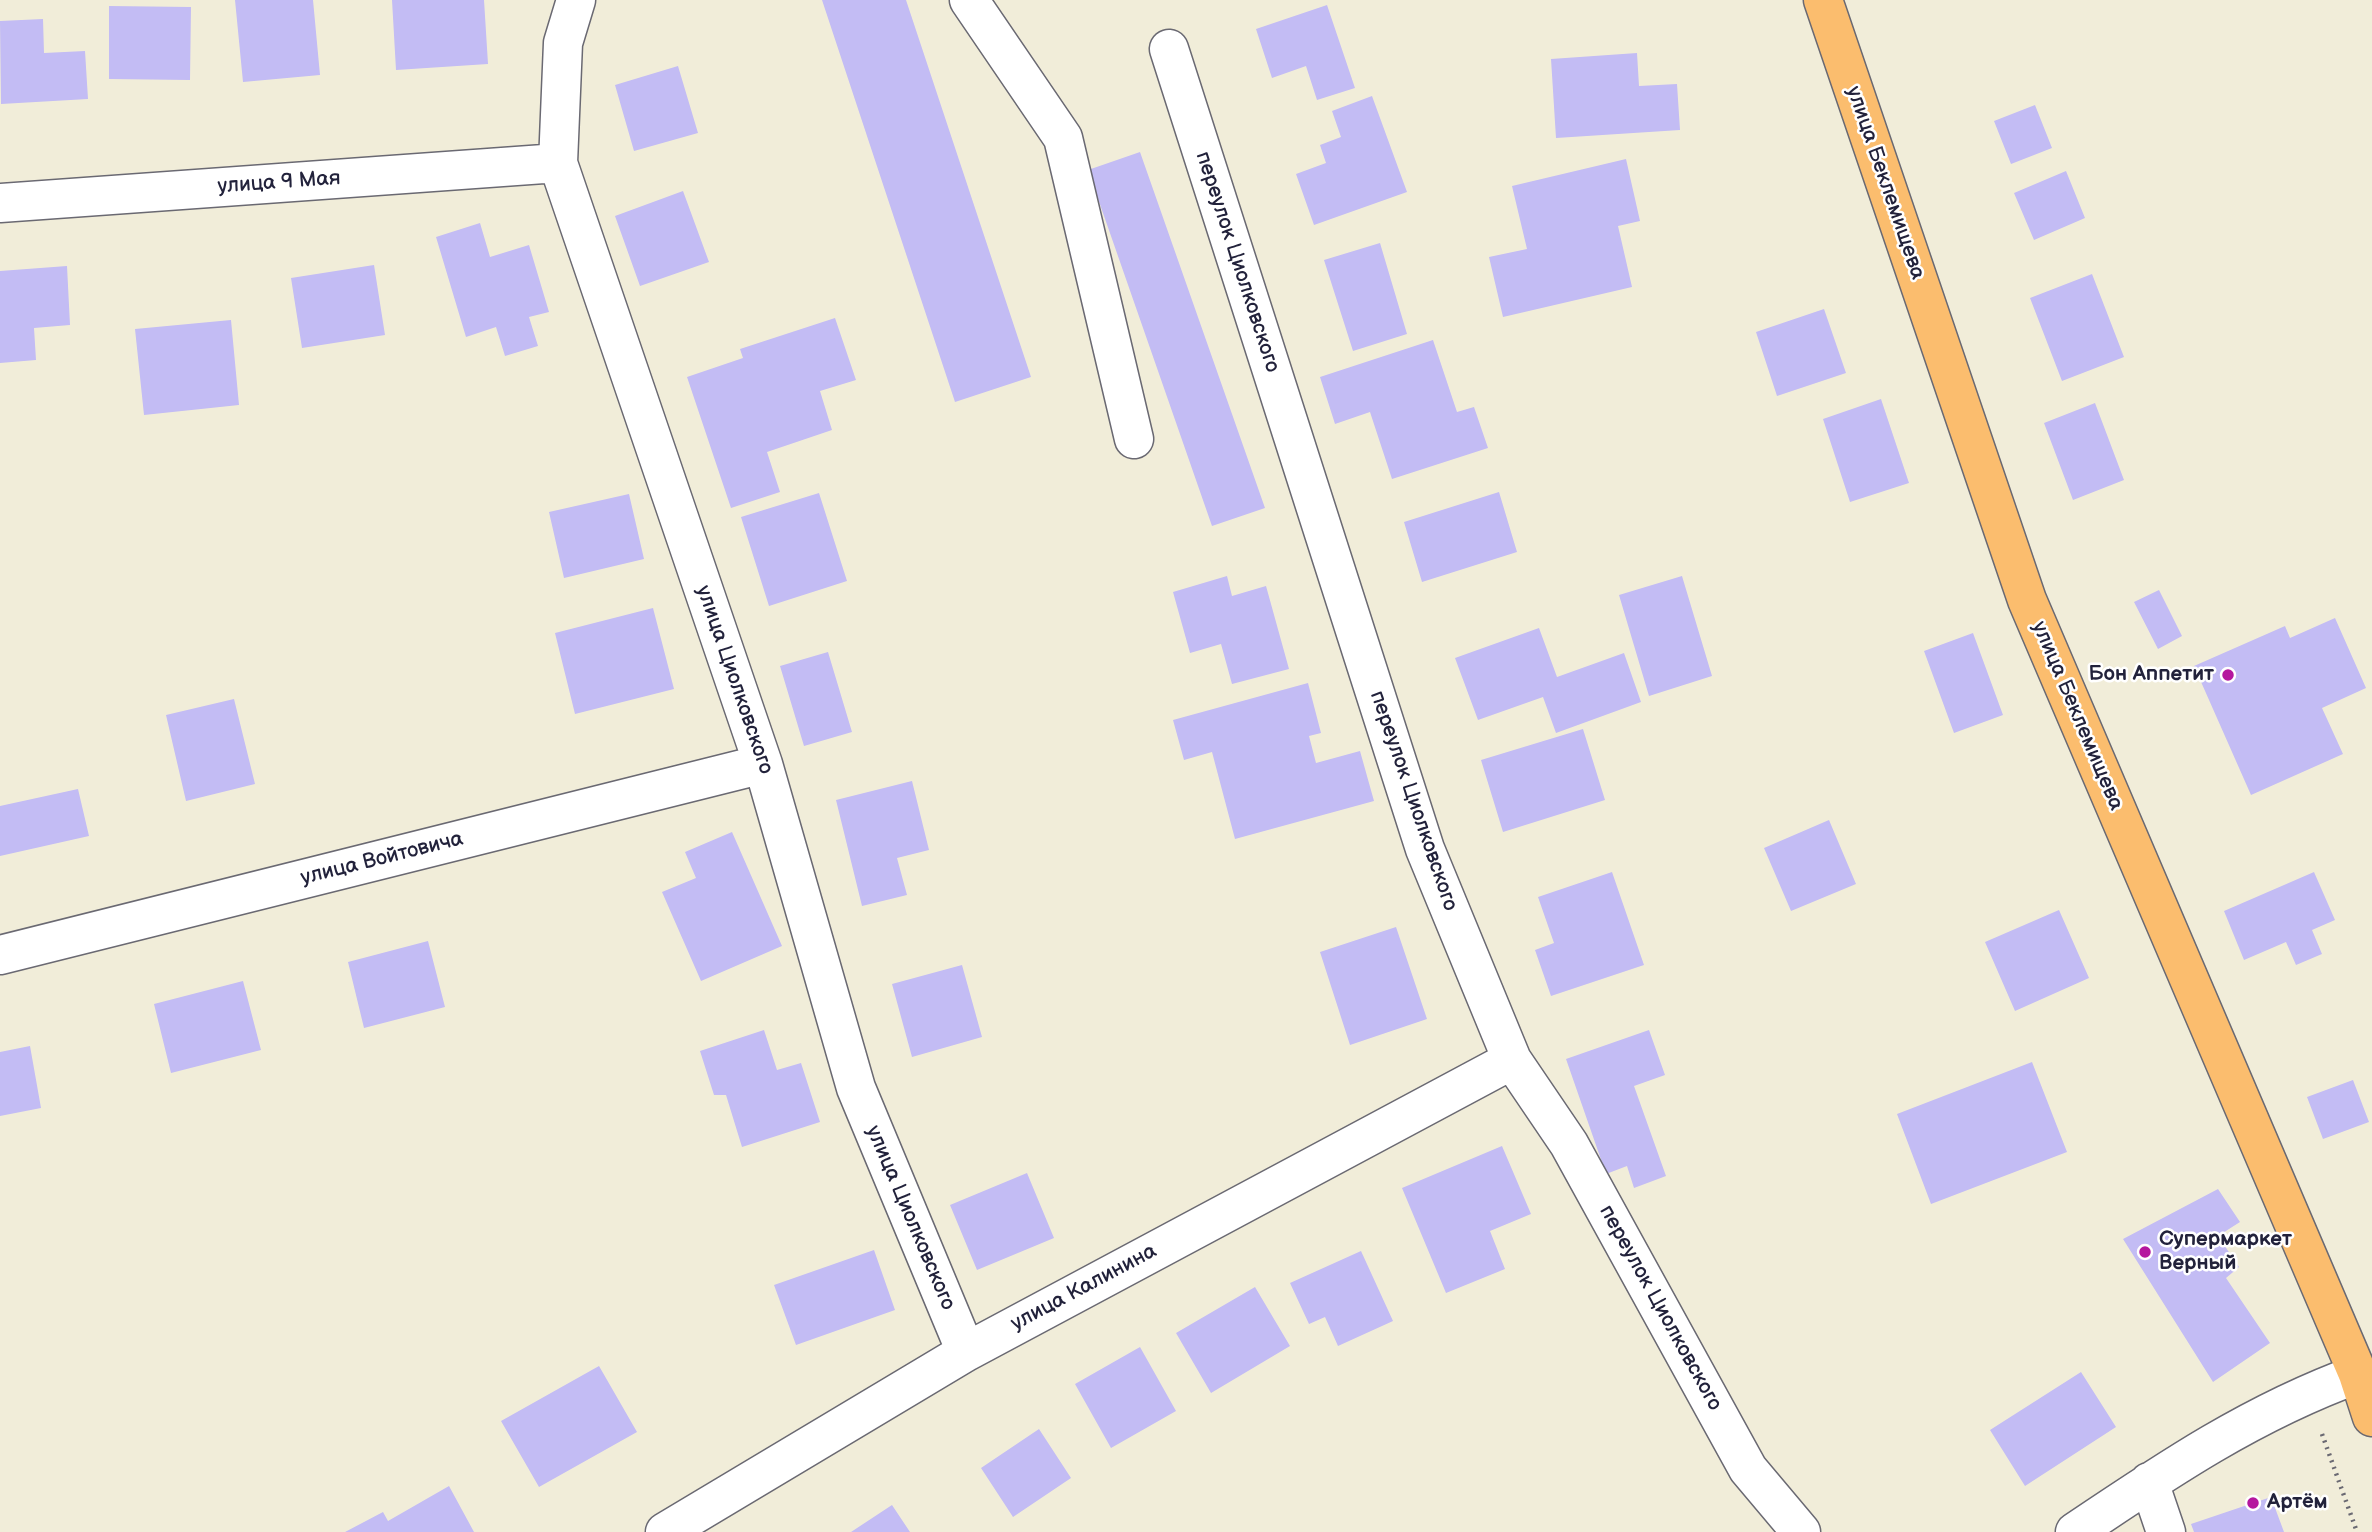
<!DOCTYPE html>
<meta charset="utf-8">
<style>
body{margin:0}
canvas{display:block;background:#f1edd9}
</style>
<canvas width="2372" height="1532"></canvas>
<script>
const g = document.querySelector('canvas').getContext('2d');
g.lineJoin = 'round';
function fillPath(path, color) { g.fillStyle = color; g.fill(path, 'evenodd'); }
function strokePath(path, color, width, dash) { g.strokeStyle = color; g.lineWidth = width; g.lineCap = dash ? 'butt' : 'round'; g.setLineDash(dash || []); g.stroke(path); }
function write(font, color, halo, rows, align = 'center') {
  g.font = font + ' "Balsamiq Sans",sans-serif'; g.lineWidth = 5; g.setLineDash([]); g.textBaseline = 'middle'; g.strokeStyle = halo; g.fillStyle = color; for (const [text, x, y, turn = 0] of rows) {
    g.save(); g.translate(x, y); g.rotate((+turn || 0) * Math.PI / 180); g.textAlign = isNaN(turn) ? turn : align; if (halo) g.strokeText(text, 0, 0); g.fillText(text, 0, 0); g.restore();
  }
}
const building = new Path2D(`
 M235,0H313L320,75L243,82Z
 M392,0H484L488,64L396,70Z
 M822,0H906L1031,377L955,402Z
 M1327,5L1355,88L1317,100L1306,66L1272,78L1256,29Z
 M109,6L191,7L190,80L109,79Z
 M43,19L44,53L85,51L88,99L1,104L0,21Z
 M1637,53L1639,86L1677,84L1680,130L1556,138L1551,59Z
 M678,66L698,133L634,151L615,85Z
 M1372,96L1407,192L1314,225L1296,174L1326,163L1320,145L1341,137L1332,111Z
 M2035,105L2052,148L2011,164L1994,121Z
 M1140,152L1265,508L1212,526L1088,170Z
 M1626,159L1640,221L1618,226L1632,287L1503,317L1489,257L1527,249L1512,186Z
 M2066,171L2085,218L2034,240L2014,193Z
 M683,191L709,262L640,286L615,216Z
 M480,223L490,257L529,245L549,312L529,317L538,346L505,356L496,327L466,337L436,237Z
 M1380,243L1407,334L1353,351L1324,260Z
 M374,265L385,335L302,348L291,278Z
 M67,266L70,325L34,328L36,360L0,363V271Z
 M2092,274L2124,357L2062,381L2030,298Z
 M1824,309L1846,373L1777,396L1756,332Z
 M835,318L856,380L820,391L832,430L767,452L780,492L731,508L687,377L743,358L740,349Z
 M231,320L239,405L144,415L135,329Z
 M1433,340L1457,412L1474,407L1488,448L1392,479L1370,412L1335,424L1320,377Z
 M1881,399L1909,483L1850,502L1823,419Z
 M2095,403L2124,480L2073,500L2044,423Z
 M1499,492L1517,552L1422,582L1404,522Z
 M819,493L847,581L769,606L741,517Z
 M629,494L644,559L564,578L549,512Z
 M1227,576L1232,596L1266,586L1289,669L1232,684L1221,644L1190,653L1173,592Z
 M1682,576L1712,676L1649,696L1619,595Z
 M2159,590L2182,636L2158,649L2134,602Z
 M653,608L674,689L575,714L555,633Z
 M2335,618L2366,688L2322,708L2343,754L2251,795L2194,666L2285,626L2290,638Z
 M1539,628L1557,677L1624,653L1641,702L1556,733L1543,697L1478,720L1455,658Z
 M1973,633L2003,715L1954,733L1924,651Z
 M828,652L852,732L804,746L780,666Z
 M1308,683L1321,733L1309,736L1316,763L1360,751L1374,801L1235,839L1212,752L1184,760L1173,720Z
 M234,699L255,784L186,801L166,715Z
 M1583,729L1605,800L1503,832L1481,760Z
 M912,781L929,850L897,858L907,895L862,906L836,800Z
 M78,789L89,836L0,856V806Z
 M1829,820L1856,884L1791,911L1764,848Z
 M732,832L782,946L701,981L662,892L696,878L685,852Z
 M1612,872L1644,965L1551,996L1535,950L1554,943L1538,897Z
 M2314,872L2335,920L2312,930L2322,954L2296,965L2286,942L2244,960L2224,911Z
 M2059,910L2089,978L2015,1011L1985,942Z
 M1396,927L1427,1019L1350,1045L1320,952Z
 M428,941L445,1007L364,1028L348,962Z
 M962,965L982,1037L912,1057L892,984Z
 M243,981L261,1050L171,1073L154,1004Z
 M764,1030L777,1070L801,1063L820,1122L742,1147L726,1095H714L700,1051Z
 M1649,1030L1665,1075L1634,1086L1666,1176L1634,1188L1627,1166L1606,1174L1566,1059Z
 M30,1046L41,1108L0,1116V1052Z
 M2032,1062L2067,1152L1931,1204L1897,1114Z
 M2353,1080L2369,1122L2323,1139L2307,1097Z
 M1502,1146L1531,1214L1490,1231L1505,1269L1446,1293L1402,1188Z
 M1027,1173L1054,1238L977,1270L950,1205Z
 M2218,1189L2240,1222L2218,1236L2239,1267L2226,1278L2270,1343L2213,1382L2123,1239Z
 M874,1250L895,1310L796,1345L774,1285Z
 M1361,1251L1393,1321L1338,1346L1325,1317L1309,1324L1290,1283Z
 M1255,1287L1290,1346L1211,1393L1176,1333Z
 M1140,1347L1176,1411L1111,1448L1075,1384Z
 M599,1366L637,1432L539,1487L501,1421Z
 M2081,1372L2116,1427L2025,1486L1990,1430Z
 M1039,1429L1071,1478L1013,1517L981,1468Z
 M449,1486L474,1532H345L383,1512L388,1521Z
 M2271,1497L2284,1532H2194L2191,1524Z
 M892,1505L910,1532H851Z`);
const path = new Path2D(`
 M2322,1434L2357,1532`);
const minor = new Path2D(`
 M576,0L563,43L558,163L763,764L856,1088L966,1352
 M969,0L1063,138L1134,439
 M1169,49L1425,849L1512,1060L1569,1144L1748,1469L1801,1532
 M0,203L558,163
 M0,955L763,764
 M2149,1482L2166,1532
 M665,1532L966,1352L1512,1060
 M2075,1532C2167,1470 2253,1412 2358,1374`);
const major = new Path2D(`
 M1823,0L2027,600L2358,1374L2372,1417`);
const markers = [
 [2228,675,7,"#b5179e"],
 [2145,1252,7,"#b5179e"],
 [2253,1503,7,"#b5179e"]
];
const streetNames = [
 ["улица 9 Мая",279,183,-4],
 ["улица Беклемищева",1885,183,71],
 ["переулок Циолковского",1237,262,72],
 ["улица Циолковского",734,680,71],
 ["улица Беклемищева",2077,716,67],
 ["переулок Циолковского",1413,801,71],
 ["улица Войтовича",382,859,-14],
 ["улица Циолковского",910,1218,67],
 ["улица Калинина",1084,1288,-28],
 ["переулок Циолковского",1660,1308,61]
];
const poiNames = [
 ["Бон Аппетит",2214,675,"right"],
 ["Супермаркет",2159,1240],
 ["Верный",2159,1264],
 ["Артём",2267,1503]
];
fillPath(building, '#c3bcf4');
strokePath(minor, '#6a6972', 41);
strokePath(major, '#6a6972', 41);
strokePath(path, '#6a6972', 4.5, [2, 5]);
strokePath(minor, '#fff', 38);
strokePath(major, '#fbbd6e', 38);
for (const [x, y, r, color] of markers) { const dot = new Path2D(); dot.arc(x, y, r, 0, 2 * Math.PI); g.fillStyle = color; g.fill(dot); strokePath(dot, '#fff', 2.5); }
write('21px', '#22223b', '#fff', streetNames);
write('bold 21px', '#22223b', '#fff', poiNames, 'left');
</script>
